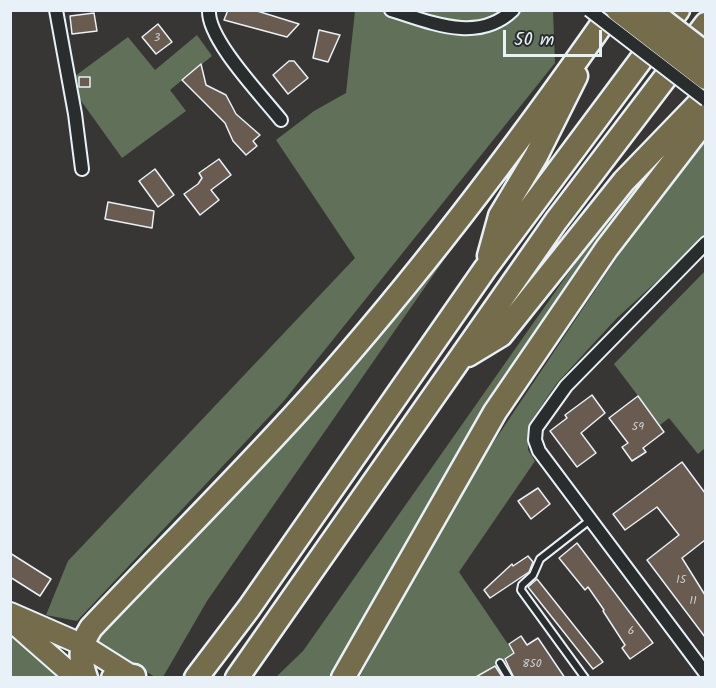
<!DOCTYPE html>
<style>
body{margin:0}
#map{position:relative;width:716px;height:688px;overflow:hidden;background:#373635;font-family:Kalam,sans-serif}
canvas{display:block}
.frame{position:absolute;inset:0;border:12px solid #e8f1f8;pointer-events:none}
.scale{position:absolute;left:503px;top:30px;width:99px;height:27px;box-sizing:border-box;border:3px solid #e8f1f8;border-top:0;padding-left:8px;font-size:18px;line-height:21px;white-space:nowrap;color:#e8f1f8;-webkit-text-stroke:4px #2a2d2e;paint-order:stroke}
</style>
<div id="map">
<canvas width="716" height="688"></canvas>
<div class="frame"></div>
<div class="scale">50 m</div>
</div>
<script>
const g = document.querySelector('canvas').getContext('2d');
g.lineJoin = 'round';
function fillPath(path, color) { g.fillStyle = color; g.fill(path, 'evenodd'); }
function strokePath(path, color, width, dash) { g.strokeStyle = color; g.lineWidth = width; g.lineCap = dash ? 'butt' : 'round'; g.setLineDash(dash || []); g.stroke(path); }
function write(font, color, halo, rows, align = 'center') {
  g.font = font + ' Kalam,sans-serif'; g.lineWidth = 4.5; g.setLineDash([]); g.textBaseline = 'middle'; g.strokeStyle = halo; g.fillStyle = color; for (const [text, x, y, turn = 0] of rows) {
    g.save(); g.translate(x, y); g.rotate((+turn || 0) * Math.PI / 180); g.textAlign = isNaN(turn) ? turn : align; if (halo) g.strokeText(text, 0, 0); g.fillText(text, 0, 0); g.restore();
  }
}
const green = new Path2D(`
 M355,11H553L555,63L283,402L77,621L46,615L68,561L355,258L276,140L314,111L346,93Z
 M197,35L212,56L170,90L186,111L122,158L74,91L71,79L128,37L155,70Z
 M705,134V237L617,318L557,383L529,424L528,450L535,461L459,572L514,653L475,677L359,678L471,476L642,220Z
 M655,162L661,167L333,677L275,678L303,651L600,228Z
 M459,229L464,231L207,601L163,677H155L93,640Z
 M705,271V448L698,454L669,418L660,425L614,364Z
 M10,634L58,677H11Z`);
const building = new Path2D(`
 M228,10H254L299,24L287,37L224,20Z
 M94,13L97,31L72,34L70,16Z
 M158,24L172,42L156,54L142,37Z
 M319,30L340,35L328,62L313,58Z
 M289,61H294L308,78L288,94L273,75Z
 M201,64L206,85L226,95L236,114L260,135L253,141L257,146L246,155L233,141L225,123L182,80Z
 M79,77H90V87H79Z
 M219,159L231,175L211,190L219,200L200,215L184,194L198,184L202,178L199,173Z
 M155,169L174,195L158,207L139,181Z
 M108,202L154,211L152,228L105,219Z
 M592,395L605,413L581,433L596,453L577,467L550,431L567,418L565,415Z
 M638,396L664,432L643,448L646,452L632,461L622,447L628,443L609,418Z
 M682,462L705,493V540L682,558L705,595V637L647,560L679,535L657,507L625,530L613,514Z
 M538,488L550,504L531,519L518,501Z
 M577,543L653,643L630,659L622,648L625,645L603,611L604,610L588,587L585,590L559,558Z
 M10,553L51,579L40,596L10,577Z
 M528,556L533,562L529,572L490,598L484,590L512,564L513,566Z
 M537,579L603,662L593,669L528,587Z
 M521,636L527,645L538,638L565,678H514L505,659L514,653L509,644Z
 M495,666L503,678H474Z`);
const service = new Path2D(`
 M500,663L509,678
 M585,678L521,590L522,585L533,575L540,559L590,520`);
const minor = new Path2D(`
 M56,10L75,114L82,169
 M209,10C207,39 262,96 281,120
 M391,10C430,22 478,44 513,10
 M706,243L566,386L536,428L535,440L539,451L706,674`);
const primary = new Path2D(`
 M10,613L81,644L135,678
 M10,620L76,678`);
const motorway = new Path2D(`
 M489,256L500,216L536,156L576,76
 M468,355L501,335L624,181L706,96
 M86,678C79,658 80,645 91,628C166,549 244,472 316,391C423,271 520,142 612,10
 M113,678L134,676
 M196,678L249,608L485,269L678,10
 M237,678L556,221L706,24
 M343,678L495,412L607,248L706,119`);
const minorBridge = new Path2D(`
 M589,10L706,100`);
const motorwayBridge = new Path2D(`
 M618,10L706,78
 M649,10L706,54`);
const numberNames = [
 ["3",157,39],
 ["59",638,428],
 ["15",681,581],
 ["11",693,602],
 ["6",631,632],
 ["850",532,665]
];
fillPath(green, '#617058');
fillPath(building, '#6a5b51');
strokePath(building, '#e8f1f8', 1.5);
strokePath(service, '#e8f1f8', 10);
strokePath(minor, '#e8f1f8', 16);
strokePath(primary, '#e8f1f8', 24);
strokePath(motorway, '#e8f1f8', 27);
strokePath(service, '#2a2d2e', 6);
strokePath(minor, '#2a2d2e', 12);
strokePath(primary, '#746c4b', 20);
strokePath(motorway, '#746c4b', 22);
strokePath(minorBridge, '#e8f1f8', 16, []);
strokePath(motorwayBridge, '#e8f1f8', 27, []);
strokePath(minorBridge, '#2a2d2e', 12);
strokePath(motorwayBridge, '#746c4b', 22);
write('12px', '#c8ccce', null, numberNames);
</script>
